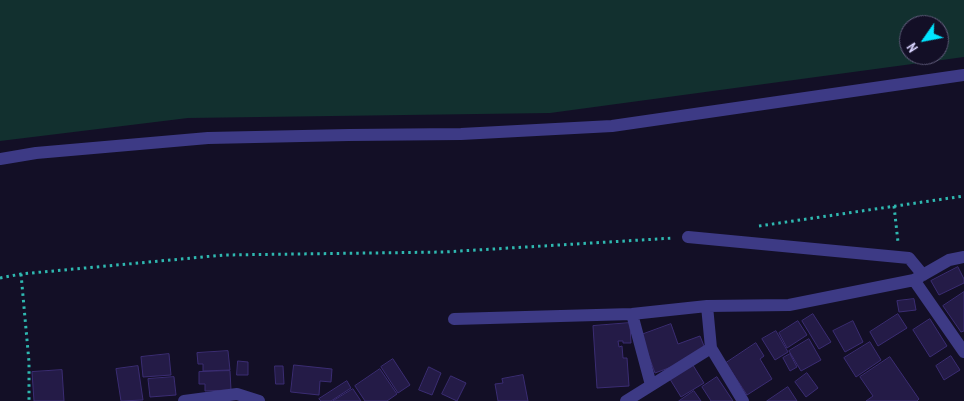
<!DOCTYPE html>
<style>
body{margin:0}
#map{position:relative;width:964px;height:401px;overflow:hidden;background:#130f26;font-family:"PT Sans Narrow",sans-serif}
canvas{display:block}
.north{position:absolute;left:899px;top:15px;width:50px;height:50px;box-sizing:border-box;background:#130f26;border:1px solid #625e7d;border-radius:50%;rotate:237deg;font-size:14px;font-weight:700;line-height:20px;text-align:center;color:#d9d4ff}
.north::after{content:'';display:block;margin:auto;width:18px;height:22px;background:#00e5ff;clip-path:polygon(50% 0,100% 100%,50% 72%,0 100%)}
</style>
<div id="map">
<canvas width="964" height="401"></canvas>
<div class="north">N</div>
</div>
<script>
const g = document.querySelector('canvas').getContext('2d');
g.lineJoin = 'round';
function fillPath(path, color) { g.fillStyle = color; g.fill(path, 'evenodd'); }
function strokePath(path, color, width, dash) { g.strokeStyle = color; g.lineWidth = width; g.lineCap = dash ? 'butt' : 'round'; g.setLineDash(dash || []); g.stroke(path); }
const green = new Path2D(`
 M0,0H964V57L550,113L188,118L0,141ZM909,25H939V55H909Z`);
const building = new Path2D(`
 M958,267L964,279V283L939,295L931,281Z
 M964,292V331L961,332L943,306Z
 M914,299L916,310L899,312L897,301Z
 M813,314L831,342L819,349L802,321Z
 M898,314L907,328L878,346L870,332Z
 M930,319L947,346L930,357L913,330Z
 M798,321L807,335L787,348L779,333Z
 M853,321L863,342L845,352L833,331Z
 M630,323L631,343H623V341H618L619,347L622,346L623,358H627L629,386L597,388L593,326Z
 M671,324L678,344L700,336L706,351L685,362L655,373L641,335Z
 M776,331L788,352L775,360L762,339Z
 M809,339L821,360L801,371L789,351Z
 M870,342L881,360L856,377L844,358Z
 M756,343L764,356L760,359L772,379L747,395L726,363Z
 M228,351L230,370L203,371V364H198L197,353Z
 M169,354L171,375L143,377L141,357Z
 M790,354L797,367L790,371L783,358Z
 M951,356L960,370L944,380L936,366Z
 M890,357L919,399L917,401H866L873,396L860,377Z
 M393,359L410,385L398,393L381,367Z
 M238,361L248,362V375H237Z
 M691,362L704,383L681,397L668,376Z
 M294,365L332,369L331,382L320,381L319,395L291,392Z
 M138,366L143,400L121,401L116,369Z
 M275,366H283L284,384H276Z
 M429,367L441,373L432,395L419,390Z
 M380,369L397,394L387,401H365L355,386Z
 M62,370L64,401H34L32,372Z
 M230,371L231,390L205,391V384H199V372Z
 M807,373L818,388L806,397L795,382Z
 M523,375L528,401H498L495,384L503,383L502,379Z
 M451,376L466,383L457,401L442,394Z
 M174,377L176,395L150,397L148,379Z
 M717,377L733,401H711L702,387Z
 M347,381L351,388L331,401H321L319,399Z
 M788,387L797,401H767Z
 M353,389L361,401H333Z
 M694,391L701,401H679Z`);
const path = new Path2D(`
 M894,206L898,242
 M759,226L964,196
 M21,274L29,362V401
 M0,278L21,274L224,255L444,252L674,238`);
const minor = new Path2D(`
 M0,159L36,153L208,138L349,135L461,134L612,126L964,75
 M688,237L909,258L923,275
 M914,280L964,352
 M707,306L711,348L743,401
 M632,314L651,385
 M454,319L632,314L707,306L789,305L914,280L949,260L964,257
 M184,401L237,394L259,401
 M626,401L711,348`);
fillPath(green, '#12302f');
fillPath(building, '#241b47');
strokePath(building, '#3b2d73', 1);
strokePath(path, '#2fb8b0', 3, [2.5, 4]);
strokePath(minor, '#3d3a85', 12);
</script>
